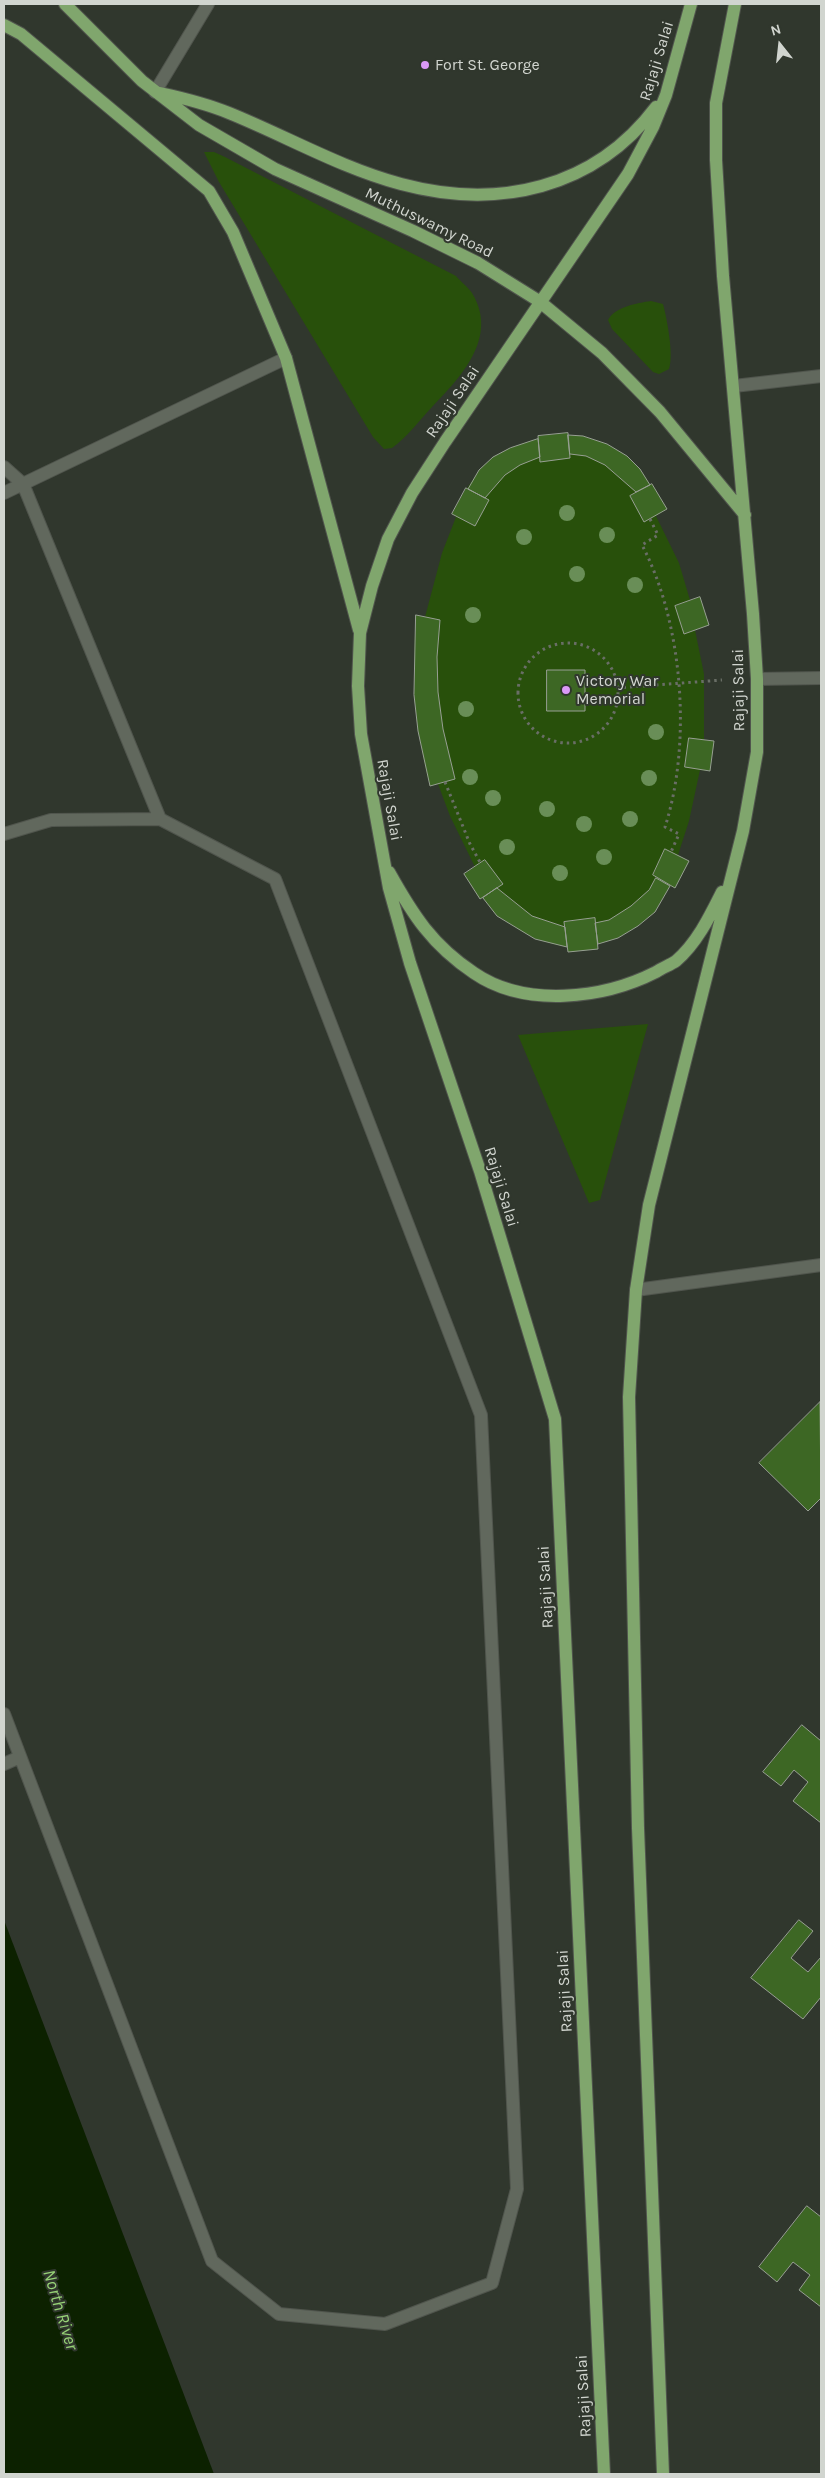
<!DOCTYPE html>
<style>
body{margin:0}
#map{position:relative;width:825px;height:2478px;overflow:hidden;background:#30372d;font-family:Karla,sans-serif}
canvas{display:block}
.frame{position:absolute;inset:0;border:5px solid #d1d5cf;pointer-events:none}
.north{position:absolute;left:755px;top:20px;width:50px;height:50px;-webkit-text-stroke:4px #30372d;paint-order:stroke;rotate:344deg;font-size:14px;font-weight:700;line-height:20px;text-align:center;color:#d1d5cf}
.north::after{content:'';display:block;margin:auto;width:18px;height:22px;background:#d1d5cf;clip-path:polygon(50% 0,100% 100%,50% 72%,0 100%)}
</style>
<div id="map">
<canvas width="825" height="2478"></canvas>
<div class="frame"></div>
<div class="north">N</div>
</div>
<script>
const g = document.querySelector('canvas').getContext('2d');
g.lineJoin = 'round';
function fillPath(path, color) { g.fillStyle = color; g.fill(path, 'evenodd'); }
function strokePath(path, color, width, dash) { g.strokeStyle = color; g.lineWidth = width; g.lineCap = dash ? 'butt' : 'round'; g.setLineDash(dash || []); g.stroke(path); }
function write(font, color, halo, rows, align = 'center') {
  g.font = font + ' Karla,sans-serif'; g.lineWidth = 4; g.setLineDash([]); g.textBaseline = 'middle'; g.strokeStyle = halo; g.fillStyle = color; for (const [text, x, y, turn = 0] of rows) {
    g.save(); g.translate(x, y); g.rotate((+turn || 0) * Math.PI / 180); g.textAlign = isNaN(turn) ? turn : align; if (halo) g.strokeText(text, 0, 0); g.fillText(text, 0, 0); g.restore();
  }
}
const green = new Path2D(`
 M204,152H214L225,157L456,276C461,282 468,287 472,293C499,337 461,377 432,407C419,421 407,437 392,448L384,449L373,437L219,182Z
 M651,301L663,304C667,319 674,355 669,369L659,374L653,372L612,329L608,320C615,307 637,303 651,301Z
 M568,433V435L627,456L640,469L650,484H652L667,509L656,516L679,563L690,600L700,597L709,625L695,630L704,674V740L714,741L710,771L700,770L689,821L678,855L689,861L675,888L670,886C653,918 633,933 598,944V949L568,952L567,947C532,941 505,925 483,898L480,899L464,874L475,867L450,816L438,784L430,786C415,729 412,674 416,615L425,617L442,553L456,517L452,514C473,475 490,450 538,439V436Z
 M648,1024L600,1200L589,1203L518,1035Z`);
const water = new Path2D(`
 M4,1920L214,2474H4Z`);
const building = new Path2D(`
 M568,433L570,458L540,462L538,436Z
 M568,435L583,436L607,444L627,456L640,469L650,485L636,492L605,465L586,456L570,454Z
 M538,439L540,457L520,465L505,475L485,498L468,489L479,470L493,457L510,448Z
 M652,484L667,509L644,522L630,496Z
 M466,488L489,500L475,526L452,514Z
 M700,597L709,625L684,634L675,606Z
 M416,615L440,620L437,657L438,692L443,729L455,779L430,786L418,731L414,695Z
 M547,670H585V711H547Z
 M689,738L714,741L710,771L685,767Z
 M665,849L689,861L675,888L653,875Z
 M485,860L503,884L480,899L464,874Z
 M656,878L670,886L655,912L638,926L618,938L598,944L595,923L609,920L631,906L649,890Z
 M497,888L532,916L565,927L567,947L535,939L497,916L483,898Z
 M595,918L598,949L568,952L564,922Z
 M820,1402L821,1498L808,1511L759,1463Z
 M802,1725L821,1741V1823L793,1801L808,1782L794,1770L781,1786L763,1772Z
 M799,1920L813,1931L791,1958L808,1972L821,1957V1997L803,2019L751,1978Z
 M807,2206L821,2217V2307L799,2290L810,2275L793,2262L777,2282L759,2267Z`);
const path = new Path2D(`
 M650,519L658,535L642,545C683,623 692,743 665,827L679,834L671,852
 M518 693a50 50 0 1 1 100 0a50 50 0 1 1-100 0Z
 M617,688L722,680
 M445,782L470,844L481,864`);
const service = new Path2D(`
 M155,92L208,4
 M757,679L821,678`);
const pedestrian = new Path2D(`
 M4,467L23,484L160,819
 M4,493L286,358
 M4,834L51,820L160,819L275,879L481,1415L517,2189L492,2283L385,2324L279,2314L212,2261L4,1714
 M4,1764L20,1757`);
const minor = new Path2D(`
 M734,386L821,376
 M636,1290L821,1265`);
const primary = new Path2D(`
 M65,4L142,81L199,125L275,169L413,231L478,263L539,301L602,353L660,412L745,515
 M4,25L21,34L209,191L233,232L286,358L359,630
 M160,93C183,98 207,104 229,113C286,136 341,168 401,184C498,210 594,189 656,107
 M389,872C413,915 432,945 474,973C525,1008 603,999 656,972C662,968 670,965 676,961C697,943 710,916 722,892
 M604,2474L555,1419L480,1171L410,963L389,888L361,734L358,686L360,633L372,586L388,539L412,493L445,442L628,174L653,127L666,95L691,4
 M663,2474L638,1828L629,1397L636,1290L649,1205L743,831L757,752V679L753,614L723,276L716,160V103L735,4`);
const trees = [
 [567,513],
 [607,535],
 [524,537],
 [577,574],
 [635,585],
 [473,615],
 [466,709],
 [656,732],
 [470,777],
 [649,778],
 [493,798],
 [547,809],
 [630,819],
 [584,824],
 [507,847],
 [604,857],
 [560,873]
];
const markers = [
 [425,65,5,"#db99f6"],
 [566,690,5,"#db99f6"]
];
const streetNames = [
 ["Rajaji Salai",657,61,-73],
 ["Muthuswamy Road",429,223,26],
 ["Rajaji Salai",453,402,-56],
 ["Rajaji Salai",739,690,-91],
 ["Rajaji Salai",389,800,80],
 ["Rajaji Salai",501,1187,73],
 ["Rajaji Salai",546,1587,-93],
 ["Rajaji Salai",565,1991,-93],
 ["Rajaji Salai",584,2396,-93]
];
const poiNames = [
 ["Fort St. George",435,65],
 ["Victory War",576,681],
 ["Memorial",576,699]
];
const waterNames = [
 ["North River",60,2310,73]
];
fillPath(green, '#28500b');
fillPath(water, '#0c2100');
fillPath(building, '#3d6724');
strokePath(building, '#979f93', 1);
strokePath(service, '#50554d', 14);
strokePath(pedestrian, '#50554d', 14);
strokePath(minor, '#50554d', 14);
strokePath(primary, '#50554d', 14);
strokePath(path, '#696e66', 3, [2.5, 4]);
strokePath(service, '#61685d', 12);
strokePath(pedestrian, '#61685d', 12);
strokePath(minor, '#61685d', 12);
strokePath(primary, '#80a66d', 12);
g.fillStyle = '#698e57';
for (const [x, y] of trees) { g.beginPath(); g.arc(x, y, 8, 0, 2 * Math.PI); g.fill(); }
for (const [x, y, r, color] of markers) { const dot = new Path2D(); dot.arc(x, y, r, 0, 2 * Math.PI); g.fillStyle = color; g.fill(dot); strokePath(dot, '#30372d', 2); }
write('16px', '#d1d5cf', '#30372d', streetNames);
write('16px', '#d1d5cf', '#30372d', poiNames, 'left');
write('italic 18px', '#96d276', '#30372d', waterNames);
</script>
